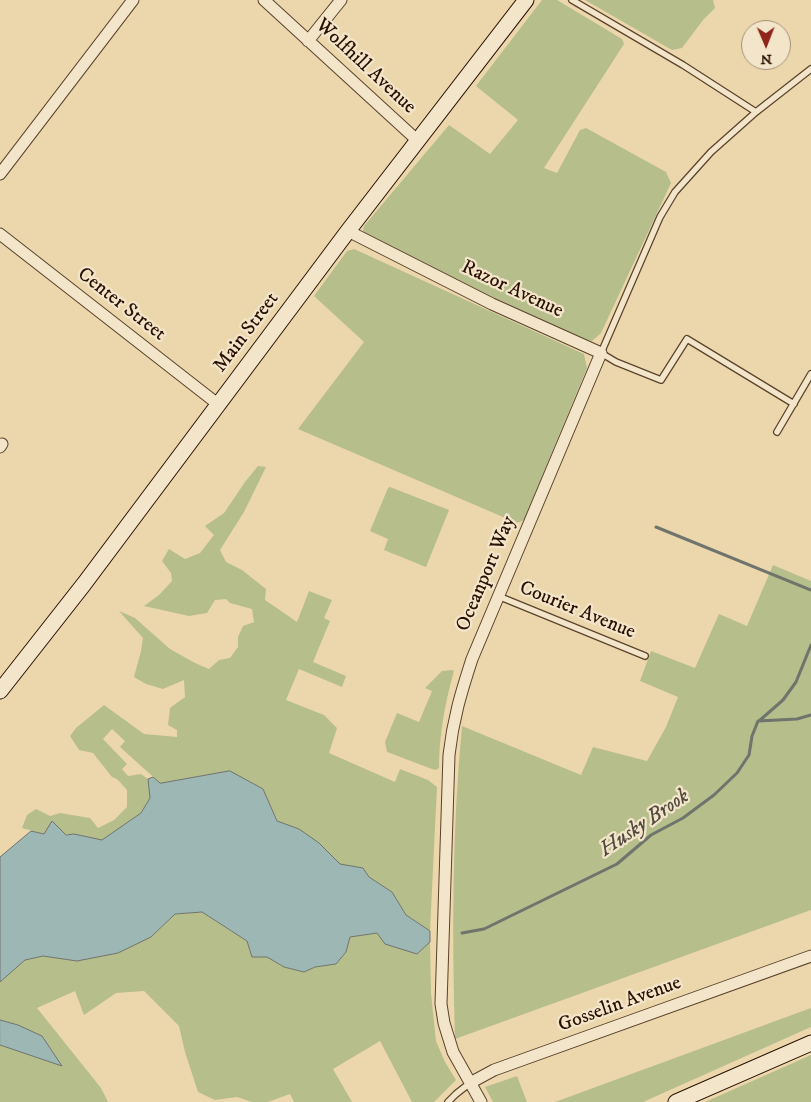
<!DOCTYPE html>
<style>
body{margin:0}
#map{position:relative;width:811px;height:1102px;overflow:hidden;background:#ecd7ad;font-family:"IM FELL DW Pica",serif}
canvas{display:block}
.north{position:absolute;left:741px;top:20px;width:50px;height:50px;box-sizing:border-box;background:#f3e5ca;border:1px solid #a39079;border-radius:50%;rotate:179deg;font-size:14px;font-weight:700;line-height:20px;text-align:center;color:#2a1000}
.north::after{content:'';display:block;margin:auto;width:18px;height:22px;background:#8f2418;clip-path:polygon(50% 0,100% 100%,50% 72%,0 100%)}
</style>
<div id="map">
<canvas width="811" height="1102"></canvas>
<div class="north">N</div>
</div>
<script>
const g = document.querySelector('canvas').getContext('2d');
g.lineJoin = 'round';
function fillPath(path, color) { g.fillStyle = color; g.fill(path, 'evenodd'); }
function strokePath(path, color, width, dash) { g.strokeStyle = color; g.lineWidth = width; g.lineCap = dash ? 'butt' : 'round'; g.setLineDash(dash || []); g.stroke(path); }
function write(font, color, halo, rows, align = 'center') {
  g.font = font + ' "IM FELL DW Pica",serif'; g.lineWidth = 4.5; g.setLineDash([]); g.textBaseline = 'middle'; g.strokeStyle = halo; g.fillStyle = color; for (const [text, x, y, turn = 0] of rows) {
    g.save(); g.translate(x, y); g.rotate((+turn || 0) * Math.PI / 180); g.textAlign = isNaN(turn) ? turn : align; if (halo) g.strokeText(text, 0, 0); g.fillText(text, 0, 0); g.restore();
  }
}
const green = new Path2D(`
 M542,0H557L622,39L624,44L544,168L557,173L580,130L586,128L666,172L671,183L601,333L592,341L582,339L366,238L363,230L364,226L449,125L490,154L518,120L476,86Z
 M585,0H713L715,8L703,20L682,48L672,50Z
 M354,249L584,354L587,368L524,520L517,523L298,429L364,342L314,296L347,251Z
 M258,466L266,467L244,512L220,550L226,562L242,570L266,589L265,600L297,622L309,591L332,600L324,618L330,621L313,662L346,676L342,687L299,669L286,700L324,715L337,728L329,753L395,782L400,769L428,780L437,787L430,931L406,915L392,892L369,877L363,868L340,864L319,843L299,829L277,821L263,789L160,783L120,747L125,741L112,729L103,739L127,764L122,769L128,776L141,774L148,779L150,798L141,813L102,841L74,834H44L22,828L27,815L36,809L50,816L60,813L90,818L98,828L114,820L127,807V790L117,779L112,777L93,753L79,750L70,736L76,728L104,705L144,734L177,737V730L168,725L170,708L185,697L184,680L163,689L146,684L134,677L141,651L143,638L119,611L135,618L170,649L195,663L209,669L219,660L230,658L238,647V637L243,626L254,622L252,609L230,603L226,599L215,600L207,613L189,616L144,606L159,595L172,581L171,573L162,561L169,549L185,559L200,553L214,535L205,526L224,513L245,482Z
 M390,487L449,510L426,567L384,550L388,539L370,531L388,488Z
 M773,565L811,581V910L455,1039C452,935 452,830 462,726L581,775L593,747L647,761L666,727L678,697L640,681L651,651L695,668L719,614L747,626Z
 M452,670L454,671C445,703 439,735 439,768L436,770L432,769L387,752L385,742L397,713L419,722L432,691L425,688L442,671Z
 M202,912L247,941L252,956L267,957L284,967L304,972L315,967L336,964L346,952L350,937L377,933L417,954L430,942L431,993L436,1041L445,1062L456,1080L434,1102H412L380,1041L333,1069L352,1102H294L290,1094L268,1102H252L237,1097L215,1100L198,1092L185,1052L179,1026L144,991L116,993L84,1015L75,991L37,1008L101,1088L108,1102H0V1045L61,1065L8,1022L0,1020V982L25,960L43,956L77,961L151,937L175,914Z
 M811,1008V1027L643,1102H555Z
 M811,1055V1102H705Z
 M517,1076L527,1102H493L485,1087Z`);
const water = new Path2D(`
 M230,771L263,789L277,821L299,829L319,843L340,864L363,868L369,877L392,892L406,915L430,931V942L417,954L385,944L377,933L350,937L346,952L336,964L315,967L304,972L284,967L267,957H252L247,941L202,912L175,914L151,937L118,953L77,961L43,956L25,960L0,982V857L31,831L44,834L52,821L66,835L74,834L102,840L141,813L150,798L148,779L153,777L160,783Z
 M0,1020L18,1025L42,1036L62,1066L0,1045Z`);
const stream = new Path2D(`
 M656,527L811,590
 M759,721L783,700L796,682L811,645
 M462,933L484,929L617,864L651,835L683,818L714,795L737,773L749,755L752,736L758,721L797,719L811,715`);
const lane = new Path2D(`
 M572,0L683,65L756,112
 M794,404L687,339L661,380L616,362L601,353L660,217L675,192L711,152L756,112L811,69
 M777,432L811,374
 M498,596L645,656
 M448,1102L456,1094L470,1083`);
const street = new Path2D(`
 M264,0L418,141
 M308,41L341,0
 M0,174L133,0
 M348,231L492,304L601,353L472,659C461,693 453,719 449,755L441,1004L444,1023L453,1052L481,1102
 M0,234L219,405
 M0,447L2,444
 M470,1083L494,1070L811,956`);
const secondary = new Path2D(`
 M0,691L84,584L348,231L526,0
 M676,1102L811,1043`);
const streetNames = [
 ["Wolfhill Avenue",365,67,43],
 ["Razor Avenue",512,290,25],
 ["Center Street",121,305,38],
 ["Main Street",247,333,-53],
 ["Oceanport Way",487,574,-67],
 ["Courier Avenue",577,611,22],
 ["Gosselin Avenue",620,1005,-20]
];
const waterNames = [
 ["Husky Brook",645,824,-34]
];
fillPath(green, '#b6be8b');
fillPath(water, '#9db7b5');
strokePath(water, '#6f746d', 1);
strokePath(stream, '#6f746d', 3);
strokePath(lane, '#5a422b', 8);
strokePath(street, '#5a422b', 13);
strokePath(secondary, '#2a1000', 17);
strokePath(lane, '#f3e5ca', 5.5);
strokePath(street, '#f3e5ca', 11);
strokePath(secondary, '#f3e5ca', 15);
write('20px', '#2a1000', '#f3e5ca', streetNames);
write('italic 21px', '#524a3f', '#f3e5ca', waterNames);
</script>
